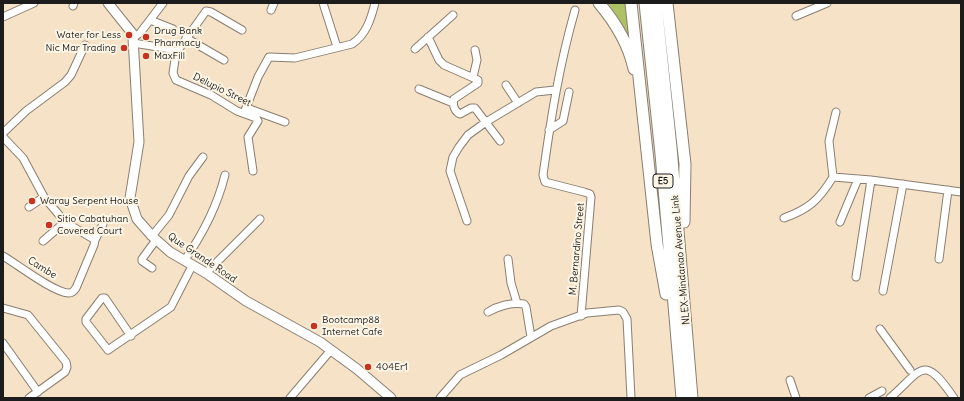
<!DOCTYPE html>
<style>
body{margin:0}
#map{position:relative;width:964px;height:401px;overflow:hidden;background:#f6e2c6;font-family:Delius,sans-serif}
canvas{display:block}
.frame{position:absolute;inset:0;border:4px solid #1c1c1c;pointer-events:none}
</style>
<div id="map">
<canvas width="964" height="401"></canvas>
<div class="frame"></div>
</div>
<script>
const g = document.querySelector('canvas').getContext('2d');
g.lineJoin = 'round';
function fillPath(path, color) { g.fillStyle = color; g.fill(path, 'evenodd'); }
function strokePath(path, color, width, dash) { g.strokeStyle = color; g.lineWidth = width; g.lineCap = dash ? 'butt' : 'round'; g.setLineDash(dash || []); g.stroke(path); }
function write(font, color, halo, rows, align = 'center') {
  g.font = font + ' Delius,sans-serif'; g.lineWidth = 4; g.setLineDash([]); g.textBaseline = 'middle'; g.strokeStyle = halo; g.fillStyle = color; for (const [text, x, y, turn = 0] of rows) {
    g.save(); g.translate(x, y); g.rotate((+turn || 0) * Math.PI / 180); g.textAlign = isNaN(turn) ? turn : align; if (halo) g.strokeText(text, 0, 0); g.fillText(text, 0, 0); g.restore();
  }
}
const green = new Path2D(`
 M608,3H629L635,57L618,18Z`);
const minor = new Path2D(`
 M323,3L337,47
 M73,6L74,3
 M271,10L274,3
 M575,10C559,66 551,118 543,175L545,182L584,192L590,194L591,197L581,316
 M796,16L827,3
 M3,17L34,3
 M150,20L173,29
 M428,37L439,60L444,65L478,80V83L454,99C452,105 455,112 460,114L471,108H475L500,141
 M133,38L140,33L163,3
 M186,38L224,60
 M133,43L171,49L176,53L173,73L176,80L211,95L237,111L256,118L258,121L248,137L253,171
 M415,49L453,15
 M176,53L206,11L211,12L242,30
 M473,77L477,60L475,50
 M506,85L518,103
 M419,89L453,103
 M247,108L285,122
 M244,113L258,77L269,57L295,58L352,44C366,35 371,19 375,3
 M549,130L563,121L569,92
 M3,133L26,111L65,82L71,75L85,45
 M3,137L23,158L44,197L65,222L95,240
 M833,177L829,141L836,112
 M29,207L44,197
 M784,218C809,209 819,200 833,177L871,180L961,192
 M467,221L450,171L453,157L459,147L468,135L486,122L536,92L555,90
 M840,222L858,179
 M152,236L169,215L189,176L203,157
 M43,241L65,222
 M3,256C17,264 54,293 69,293C72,293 74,291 76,288L94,245L95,240L103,224
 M508,259L511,283L517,303
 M939,259L948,190
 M184,261C203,234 217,207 225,175
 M152,268L142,261V259L156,240
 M206,273L260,219
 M856,277L871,180
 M883,291L903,184
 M3,308L28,315L66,362L67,367L65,372L29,398
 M488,312C498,306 512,302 524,304L526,307L531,337
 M880,329L910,370
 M131,336L105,298H102L86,319V322L108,350L171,307L192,266
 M3,343L38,392
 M790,380L796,398
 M290,398L331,350
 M440,398L460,375L501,355L551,326L587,313L619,310L623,312L627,319L631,398
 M869,398L882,391
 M890,398C923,369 923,353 954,398`);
const major = new Path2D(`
 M108,3L132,33L133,38L139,142L130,198L137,219L152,236L170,252L206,273L246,301L320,342L357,369L391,398`);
const highway = new Path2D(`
 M599,3C615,22 629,45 634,69
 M631,3L657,244L666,294
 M645,3L661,154L682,398
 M656,3L671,147L692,398
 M667,3L685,164L684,222`);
const markers = [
 [129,35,4,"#c8321e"],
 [146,37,4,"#c8321e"],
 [124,48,4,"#c8321e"],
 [146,56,4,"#c8321e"],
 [32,201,4,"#c8321e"],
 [49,225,4,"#c8321e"],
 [314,326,4,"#c8321e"],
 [368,367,4,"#c8321e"]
];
const shields = [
 [663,181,20]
];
const shieldNames = [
 ["E5",663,181]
];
const poiNames = [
 ["Drug Bank",154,31],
 ["Pharmacy",154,43],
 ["Water for Less",121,35,"right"],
 ["Nic Mar Trading",116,48,"right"],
 ["MaxFill",154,56],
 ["Waray Serpent House",40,201],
 ["Sitio Cabatuhan",57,219],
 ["Covered Court",57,231],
 ["Bootcamp88",322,320],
 ["Internet Cafe",322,332],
 ["404Er1",376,367]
];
const streetNames = [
 ["Delupio Street",222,90,26],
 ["M. Bernardino Street",577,249,-85],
 ["Que Grande Road",202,258,34],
 ["NLEX-Mindanao Avenue Link",681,260,-95],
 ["Cambe",42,268,32]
];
fillPath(green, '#aec165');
strokePath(minor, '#897f71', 9);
strokePath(major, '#897f71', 11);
strokePath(highway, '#897f71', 13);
strokePath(minor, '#fff', 7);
strokePath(major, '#fff', 9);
strokePath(highway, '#fff', 11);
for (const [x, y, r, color] of markers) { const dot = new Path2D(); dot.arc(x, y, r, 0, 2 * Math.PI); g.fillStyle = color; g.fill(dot); strokePath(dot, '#fcf5e5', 1.5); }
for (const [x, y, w] of shields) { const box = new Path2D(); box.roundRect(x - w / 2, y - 7, w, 14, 3); g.fillStyle = '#fcf5e5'; g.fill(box); strokePath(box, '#1c1c1c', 1); }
write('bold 9px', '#1c1c1c', null, shieldNames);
write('10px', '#1c1c1c', '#fcf5e5', poiNames, 'left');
write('10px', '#1c1c1c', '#fcf5e5', streetNames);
</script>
